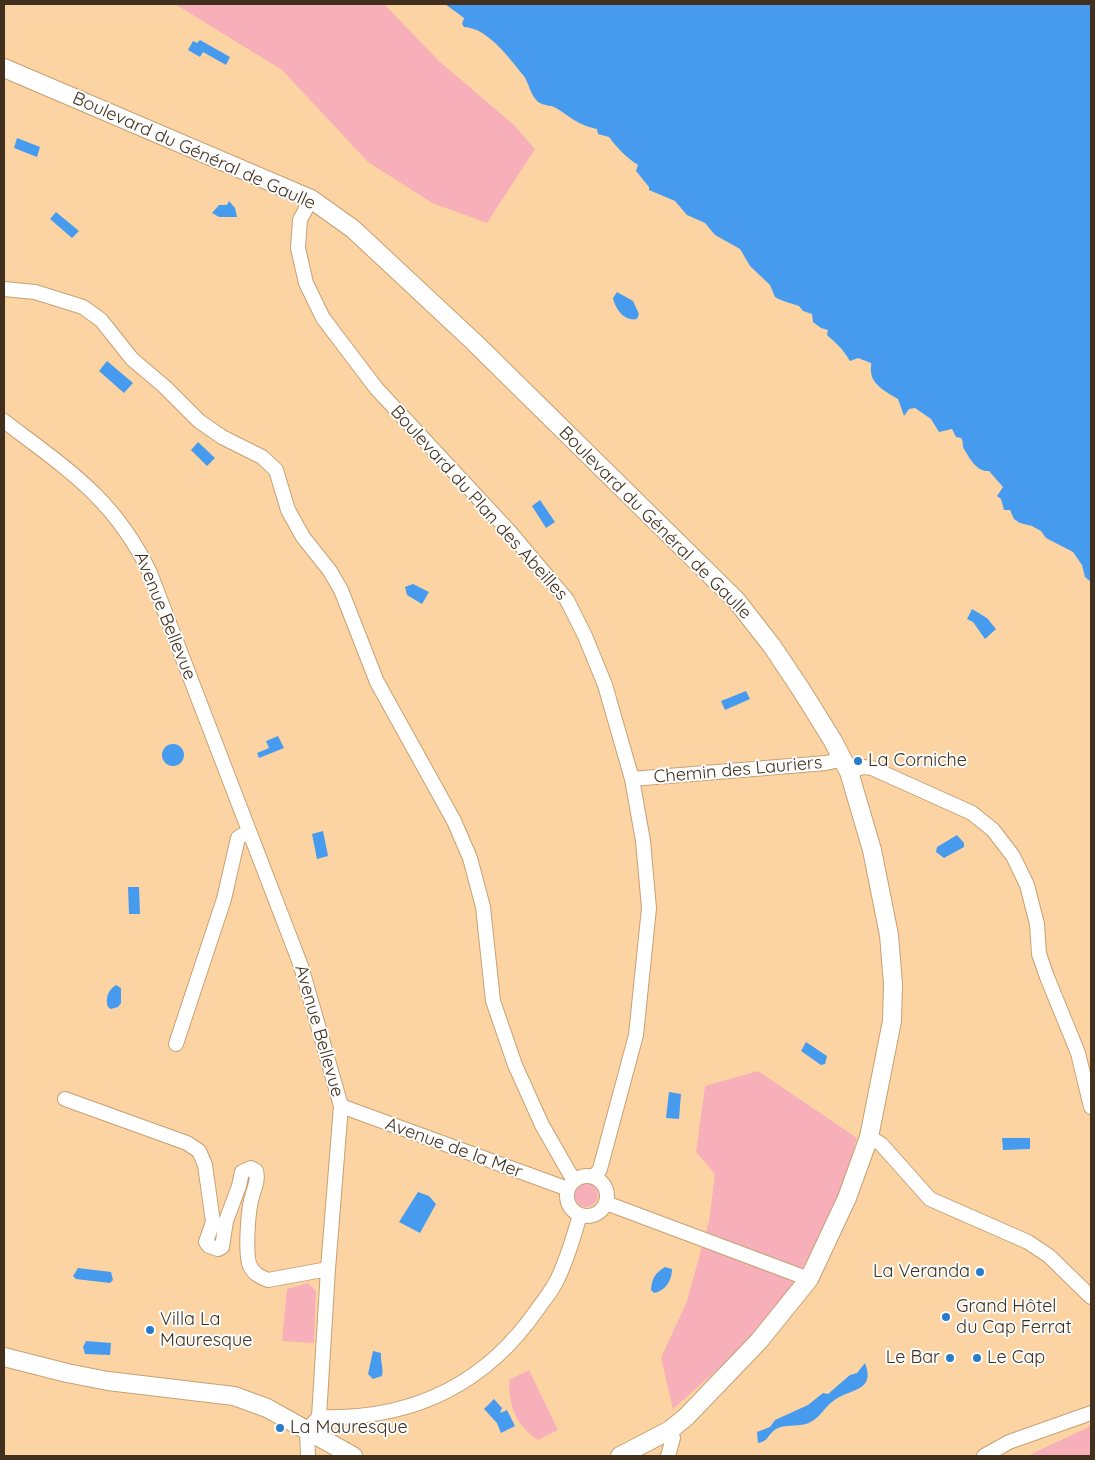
<!DOCTYPE html>
<meta charset="utf-8">
<style>
body{margin:0}
#map{position:relative;width:1095px;height:1460px;overflow:hidden;background:#fcd4a4;font-family:Quicksand,sans-serif}
canvas{display:block}
.frame{position:absolute;inset:0;border:5px solid #40301d;pointer-events:none}
</style>
<div id="map">
<canvas width="1095" height="1460"></canvas>
<div class="frame"></div>
</div>
<script>
const g = document.querySelector('canvas').getContext('2d');
g.lineJoin = 'round';
function fillPath(path, color) { g.fillStyle = color; g.fill(path, 'evenodd'); }
function strokePath(path, color, width, dash) { g.strokeStyle = color; g.lineWidth = width; g.lineCap = dash ? 'butt' : 'round'; g.setLineDash(dash || []); g.stroke(path); }
function write(font, color, halo, rows, align = 'center') {
  g.font = font + ' Quicksand,sans-serif'; g.lineWidth = 4; g.setLineDash([]); g.textBaseline = 'middle'; g.strokeStyle = halo; g.fillStyle = color; for (const [text, x, y, turn = 0] of rows) {
    g.save(); g.translate(x, y); g.rotate((+turn || 0) * Math.PI / 180); g.textAlign = isNaN(turn) ? turn : align; if (halo) g.strokeText(text, 0, 0); g.fillText(text, 0, 0); g.restore();
  }
}
const green = new Path2D(`
 M175,4H384L440,62L514,125L535,149L487,223L432,203L368,162L282,70Z
 M758,1071L857,1138L834,1218L778,1307L734,1355L673,1409L661,1358L687,1301L709,1221L715,1174L696,1152L705,1086Z
 M574 1195a12 12 0 1 1 24 0a12 12 0 1 1-24 0Z
 M308,1283L316,1291L314,1343L282,1341L287,1289Z
 M529,1370L558,1430L538,1440C516,1425 509,1407 509,1380Z
 M1091,1426V1456H1027Z`);
const water = new Path2D(`
 M445,4H1091V582L1085,577L1082,565L1073,552L1046,538L1041,531L1032,526L1020,523L1014,519L1010,510H1004L1001,499L997,496L1003,487L989,471C977,472 970,459 964,449C962,446 964,442 961,438L956,437L952,429L939,432L931,419L915,408L909,409L904,416L898,399C886,392 871,384 871,371C870,368 872,366 871,363L858,358L850,361C842,348 839,346 827,335L828,330L821,328L813,322L812,314L803,311L799,306C793,304 781,301 775,297L770,285L750,266L740,249L715,235L705,223L687,215L675,201L649,190V187L636,171L638,165C627,158 617,148 609,137L598,134L597,129C578,125 572,118 556,108C551,105 544,106 538,102C529,93 529,82 523,75C509,58 488,28 464,27L462,24L464,18Z
 M200,40L230,57L226,65L203,52L200,57L188,50L193,41L197,43Z
 M17,138L40,147L37,157L14,148Z
 M229,201L235,208L237,217H219L212,213L219,205H227Z
 M56,212L79,231L72,238L50,219Z
 M617,292L633,301L639,314L637,319C624,322 615,308 613,298Z
 M107,361L133,383L124,393L99,371Z
 M198,442L215,458L207,466L191,450Z
 M540,500L555,522L546,528L532,506Z
 M413,584L429,592L422,604L407,595L405,587Z
 M972,609L987,618L996,629L985,639L973,622L967,619Z
 M746,691L750,699L725,710L721,701Z
 M278,736L284,748L259,758L257,753L269,748L266,741Z
 M162 755a11 11 0 1 1 22 0a11 11 0 1 1-22 0Z
 M323,831L328,856L317,859L312,834Z
 M957,835L964,843V847L944,858L936,852L937,847Z
 M128,887H139L140,914H129Z
 M116,985L121,988V1003L118,1007L111,1009L108,1007C105,998 108,990 116,985Z
 M806,1042L827,1056L825,1064L821,1065L801,1051Z
 M669,1092L681,1094L679,1119L666,1118Z
 M1002,1138H1030V1149L1003,1150Z
 M418,1192L429,1196L436,1204L420,1233L399,1222Z
 M665,1267L672,1269C672,1281 665,1291 654,1293L651,1290C652,1278 655,1273 665,1267Z
 M78,1268L111,1272L113,1280L110,1283L76,1279L73,1276Z
 M86,1341L111,1343L110,1355L85,1354L83,1347Z
 M373,1351L381,1353C380,1361 384,1368 382,1376L373,1379L368,1374Z
 M865,1363C876,1391 851,1389 836,1399C824,1406 821,1419 806,1424C797,1427 785,1424 776,1429C768,1434 768,1442 758,1443L757,1432L770,1427L775,1420L808,1405L823,1393L828,1394L850,1375L857,1373Z
 M494,1399L502,1408L500,1413L507,1410L515,1426L501,1433L497,1423L484,1409Z`);
const minor = new Path2D(`
 M311,199L300,220L298,248L306,283L323,318L376,388L509,531L567,600L585,636L605,685L632,779L643,841L649,908L636,1035L600,1169L594,1177
 M4,289L35,292L83,307L101,320L132,359L165,387L199,421L222,437L262,457L276,470L288,510L303,537L330,571L341,590L377,682L454,821L470,858L483,907L493,1001L515,1065L542,1125L574,1181
 M4,421C67,469 115,499 150,573L301,966L341,1106L328,1269L319,1417
 M849,772L863,767L872,768L972,813L993,830L1013,856L1027,885L1037,924L1039,954L1047,977L1078,1053L1091,1107
 M632,779L826,763L843,759
 M176,1044L224,899L238,838L249,831
 M65,1099L187,1143L199,1151L205,1165L213,1222L206,1242L209,1246L218,1249L222,1247L226,1221L239,1186L242,1172L251,1168L256,1171C259,1180 253,1191 251,1201C248,1213 245,1256 250,1266C254,1274 260,1277 268,1280L328,1269
 M341,1106L568,1189
 M869,1137L881,1144L930,1199L1028,1242L1049,1256L1091,1297
 M567 1196a20 20 0 1 1 40 0a20 20 0 1 1-40 0Z
 M606,1203L809,1279
 M308,1456L307,1430L319,1417C411,1420 484,1386 537,1310C543,1301 551,1292 556,1282C567,1261 573,1238 580,1215
 M668,1456L673,1438L670,1430
 M984,1456L1009,1442L1091,1413`);
const tertiary = new Path2D(`
 M4,68L311,199L353,229L474,342L736,600L772,646L802,691L833,741L849,772L872,850L889,935L893,984L892,1021L869,1137L847,1198L809,1279L759,1341L686,1417L670,1430L620,1456
 M4,1357L67,1373L108,1381L234,1396L267,1408L353,1456`);
const markers = [
 [858,761,5,"#277bc9"],
 [980,1272,5,"#277bc9"],
 [946,1317,5,"#277bc9"],
 [150,1330,5,"#277bc9"],
 [950,1358,5,"#277bc9"],
 [977,1358,5,"#277bc9"],
 [280,1428,5,"#277bc9"]
];
const streetNames = [
 ["Boulevard du Général de Gaulle",194,151,24],
 ["Boulevard du Plan des Abeilles",479,503,48],
 ["Boulevard du Général de Gaulle",655,523,45],
 ["Avenue Bellevue",165,616,68],
 ["Chemin des Lauriers",738,770,-5],
 ["Avenue Bellevue",319,1031,74],
 ["Avenue de la Mer",454,1148,20]
];
const poiNames = [
 ["La Corniche",868,761],
 ["La Veranda",970,1272,"right"],
 ["Grand Hôtel",956,1307],
 ["du Cap Ferrat",956,1328],
 ["Villa La",160,1320],
 ["Mauresque",160,1341],
 ["Le Bar",940,1358,"right"],
 ["Le Cap",987,1358],
 ["La Mauresque",290,1428]
];
fillPath(green, '#f7b0b9');
fillPath(water, '#469bef');
strokePath(minor, '#c7a073', 16);
strokePath(tertiary, '#c7a073', 20);
strokePath(minor, '#fff', 14);
strokePath(tertiary, '#fff', 18);
for (const [x, y, r, color] of markers) { const dot = new Path2D(); dot.arc(x, y, r, 0, 2 * Math.PI); g.fillStyle = color; g.fill(dot); strokePath(dot, '#fdfdfd', 2); }
write('18px', '#40301d', '#fdfdfd', streetNames);
write('18px', '#40301d', '#fdfdfd', poiNames, 'left');
</script>
